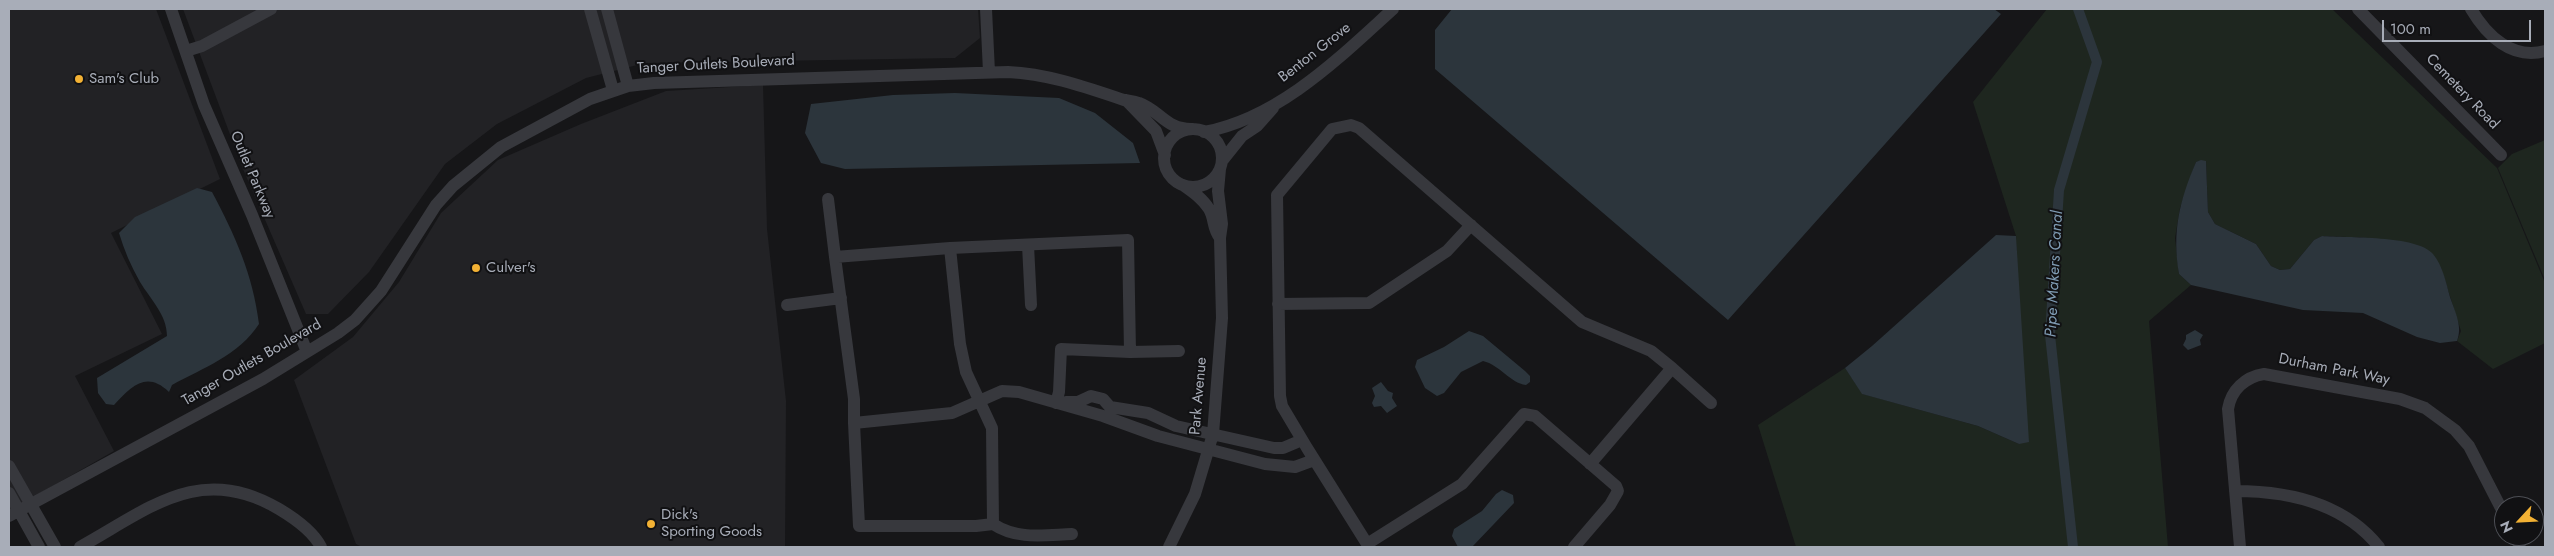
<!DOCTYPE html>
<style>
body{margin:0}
#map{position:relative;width:2554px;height:556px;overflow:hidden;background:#161618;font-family:Jost,sans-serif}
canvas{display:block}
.frame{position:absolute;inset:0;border:10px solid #a8adb8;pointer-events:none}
.north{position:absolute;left:2494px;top:496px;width:50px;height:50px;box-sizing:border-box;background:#111113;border:1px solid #4d4f55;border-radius:50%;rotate:245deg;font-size:14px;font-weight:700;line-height:20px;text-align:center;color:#a8adb8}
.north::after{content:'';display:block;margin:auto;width:18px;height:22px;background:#f2b134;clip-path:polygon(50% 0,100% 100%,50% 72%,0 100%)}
.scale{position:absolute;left:2382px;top:20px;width:149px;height:22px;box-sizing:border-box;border:2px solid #a8adb8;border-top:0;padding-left:6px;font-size:15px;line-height:18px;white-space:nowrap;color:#a8adb8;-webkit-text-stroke:4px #111113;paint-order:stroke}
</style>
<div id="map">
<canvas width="2554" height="556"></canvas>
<div class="frame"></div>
<div class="north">N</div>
<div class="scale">100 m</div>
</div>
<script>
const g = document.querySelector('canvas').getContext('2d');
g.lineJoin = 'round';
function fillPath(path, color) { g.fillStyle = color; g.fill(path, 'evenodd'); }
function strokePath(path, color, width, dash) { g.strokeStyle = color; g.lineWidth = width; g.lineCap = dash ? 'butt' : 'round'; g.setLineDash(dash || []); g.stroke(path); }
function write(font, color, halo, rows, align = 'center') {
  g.font = font + ' Jost,sans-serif'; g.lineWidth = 4; g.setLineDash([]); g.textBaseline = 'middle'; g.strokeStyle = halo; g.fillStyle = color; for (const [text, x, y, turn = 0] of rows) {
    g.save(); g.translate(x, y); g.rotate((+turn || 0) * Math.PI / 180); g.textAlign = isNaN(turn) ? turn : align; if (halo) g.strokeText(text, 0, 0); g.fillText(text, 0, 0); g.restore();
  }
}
const built = new Path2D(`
 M9,9H156L220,179L111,233L162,334L75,376L114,451L9,511Z
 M183,9H978L980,38L955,58L645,63L586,78L497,124L445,164L369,272L328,314H306L243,169Z
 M763,85L767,229L786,401L785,547H362L356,544L294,380L353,337L399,282L441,213L498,160L581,124L666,91Z`);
const green = new Path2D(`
 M2047,9H2332L2497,168L2545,283V343L2493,369L2457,341L2461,331L2441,268L2371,238L2322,236L2314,240L2290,269L2280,270L2271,266L2256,244L2215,224L2208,212L2206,161L2196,162L2180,208L2175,238L2179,274L2191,285L2149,321L2168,547H1796L1758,425L1845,368L1863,394L1978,426L2019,444L2016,236L1973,102Z
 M2545,140V280L2498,168L2512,154Z`);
const water = new Path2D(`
 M1452,9H1994L2001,14L1728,320L1435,69V30Z
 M955,93L1059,98L1095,113L1133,143L1140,163L845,169L821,163L805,133L811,104L893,95Z
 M2201,160L2206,161L2208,212L2215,224L2256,244L2271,266L2280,270L2290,269L2314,240L2322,236C2347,238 2417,235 2433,254C2443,266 2446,283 2450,297C2455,312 2463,326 2457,341L2440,343L2417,337L2363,313L2303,310L2191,285L2179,274C2172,232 2179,202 2196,162Z
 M197,188L212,192C235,235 253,275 259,324C239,355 203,368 172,385L169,392C146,370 131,387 114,405L106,404L98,393L97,378L167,336C167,315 151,300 140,282C131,266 124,250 119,233L135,217Z
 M1996,235L2016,236L2029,442L2019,444L1978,426L1862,394L1845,368L1872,346Z
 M2195,330L2203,335L2200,340L2201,345L2188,350L2183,345L2186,339V335Z
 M1469,331L1483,336L1525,371L1530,376V382L1526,385C1510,383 1500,365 1483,361L1461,372L1444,393L1437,396L1425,388L1415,367L1417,360L1444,347Z
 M1381,382L1388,391L1393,393L1392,398L1397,406L1387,413L1381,406L1374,407L1372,403L1375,396L1372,388Z
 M1502,490L1513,495L1514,503L1472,547H1458L1452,536L1454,529L1482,511L1496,494Z`);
const canal = new Path2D(`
 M2073,547L2050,335L2059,190L2097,62L2078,9`);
const minor = new Path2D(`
 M171,9L204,105L252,215L307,352
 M590,9L613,90
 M607,9L628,86
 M986,9L989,72
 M2358,9L2501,155
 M2471,9C2487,36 2512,60 2545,51
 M186,51L202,46L271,9
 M1126,100L1156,131L1165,155
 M1164 158a29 29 0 1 1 58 0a29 29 0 1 1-58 0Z
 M1204,132C1279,118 1339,58 1393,9
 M1222,161L1242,136L1257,126L1273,108
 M1183,185C1193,192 1203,199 1209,209C1215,219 1212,228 1220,238
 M828,199L835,257
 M1028,245L1031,305
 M950,248L1128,240L1130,352L1061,349L1059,392L1056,403
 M1278,304L1369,303L1447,251L1471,225
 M787,305L841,298
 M1130,352L1179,351
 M1066,402H1078L1091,396L1103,399L1110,407L1148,413L1176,426L1274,448H1283L1302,440
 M854,423V399L835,257L950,248L960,344L966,372L992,428L993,524L976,526H859L854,423L952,413L1002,391L1019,392L1103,416L1158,436L1265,464L1295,467L1314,460
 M1590,464L1672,368L1711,403
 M9,466L55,547
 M2235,491C2289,491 2344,503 2379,547
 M9,493L39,547
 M9,516L263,379L338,333L355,320L381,291L436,205L453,186L501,147L590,99L628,86L654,83L1008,72C1049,74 1085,87 1124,100C1129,101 1134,101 1139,103C1161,111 1166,130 1193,129
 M993,524C1017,540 1044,535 1072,534
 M2515,536L2520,547
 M1367,544L1462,484L1524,414L1535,416L1616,486L1618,491L1610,505L1574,547
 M80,547C149,509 200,462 279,509C294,518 313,531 321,547
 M1169,547L1195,494L1213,434L1222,318L1220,238L1222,224L1218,191L1220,169
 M1369,547L1307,448L1282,406L1280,396L1277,195L1332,129L1351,125L1359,128L1582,322L1651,351L1672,368
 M2240,547L2228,409C2231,390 2245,377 2264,374L2400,399L2425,408L2455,430L2469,446L2504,514`);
const markers = [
 [79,79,5,"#f2b134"],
 [476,268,5,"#f2b134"],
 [651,524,5,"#f2b134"]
];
const streetNames = [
 ["Benton Grove",1315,53,-38],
 ["Tanger Outlets Boulevard",716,65,-3],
 ["Cemetery Road",2462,92,46],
 ["Outlet Parkway",252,175,67],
 ["Tanger Outlets Boulevard",252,363,-30],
 ["Durham Park Way",2334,370,11],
 ["Park Avenue",1199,396,-85]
];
const poiNames = [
 ["Sam's Club",89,79],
 ["Culver's",486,268],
 ["Dick's",661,515],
 ["Sporting Goods",661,532]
];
const waterNames = [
 ["Pipe Makers Canal",2055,274,-87]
];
fillPath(built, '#222225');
fillPath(green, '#1e261f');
fillPath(water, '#2c353c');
strokePath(canal, '#2c353c', 10);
strokePath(minor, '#37383d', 12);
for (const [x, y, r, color] of markers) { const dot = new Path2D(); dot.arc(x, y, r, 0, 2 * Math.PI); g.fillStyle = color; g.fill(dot); strokePath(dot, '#111113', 2); }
write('15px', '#a8adb8', '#111113', streetNames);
write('15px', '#a8adb8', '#111113', poiNames, 'left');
write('italic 16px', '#7f9bb3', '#111113', waterNames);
</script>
